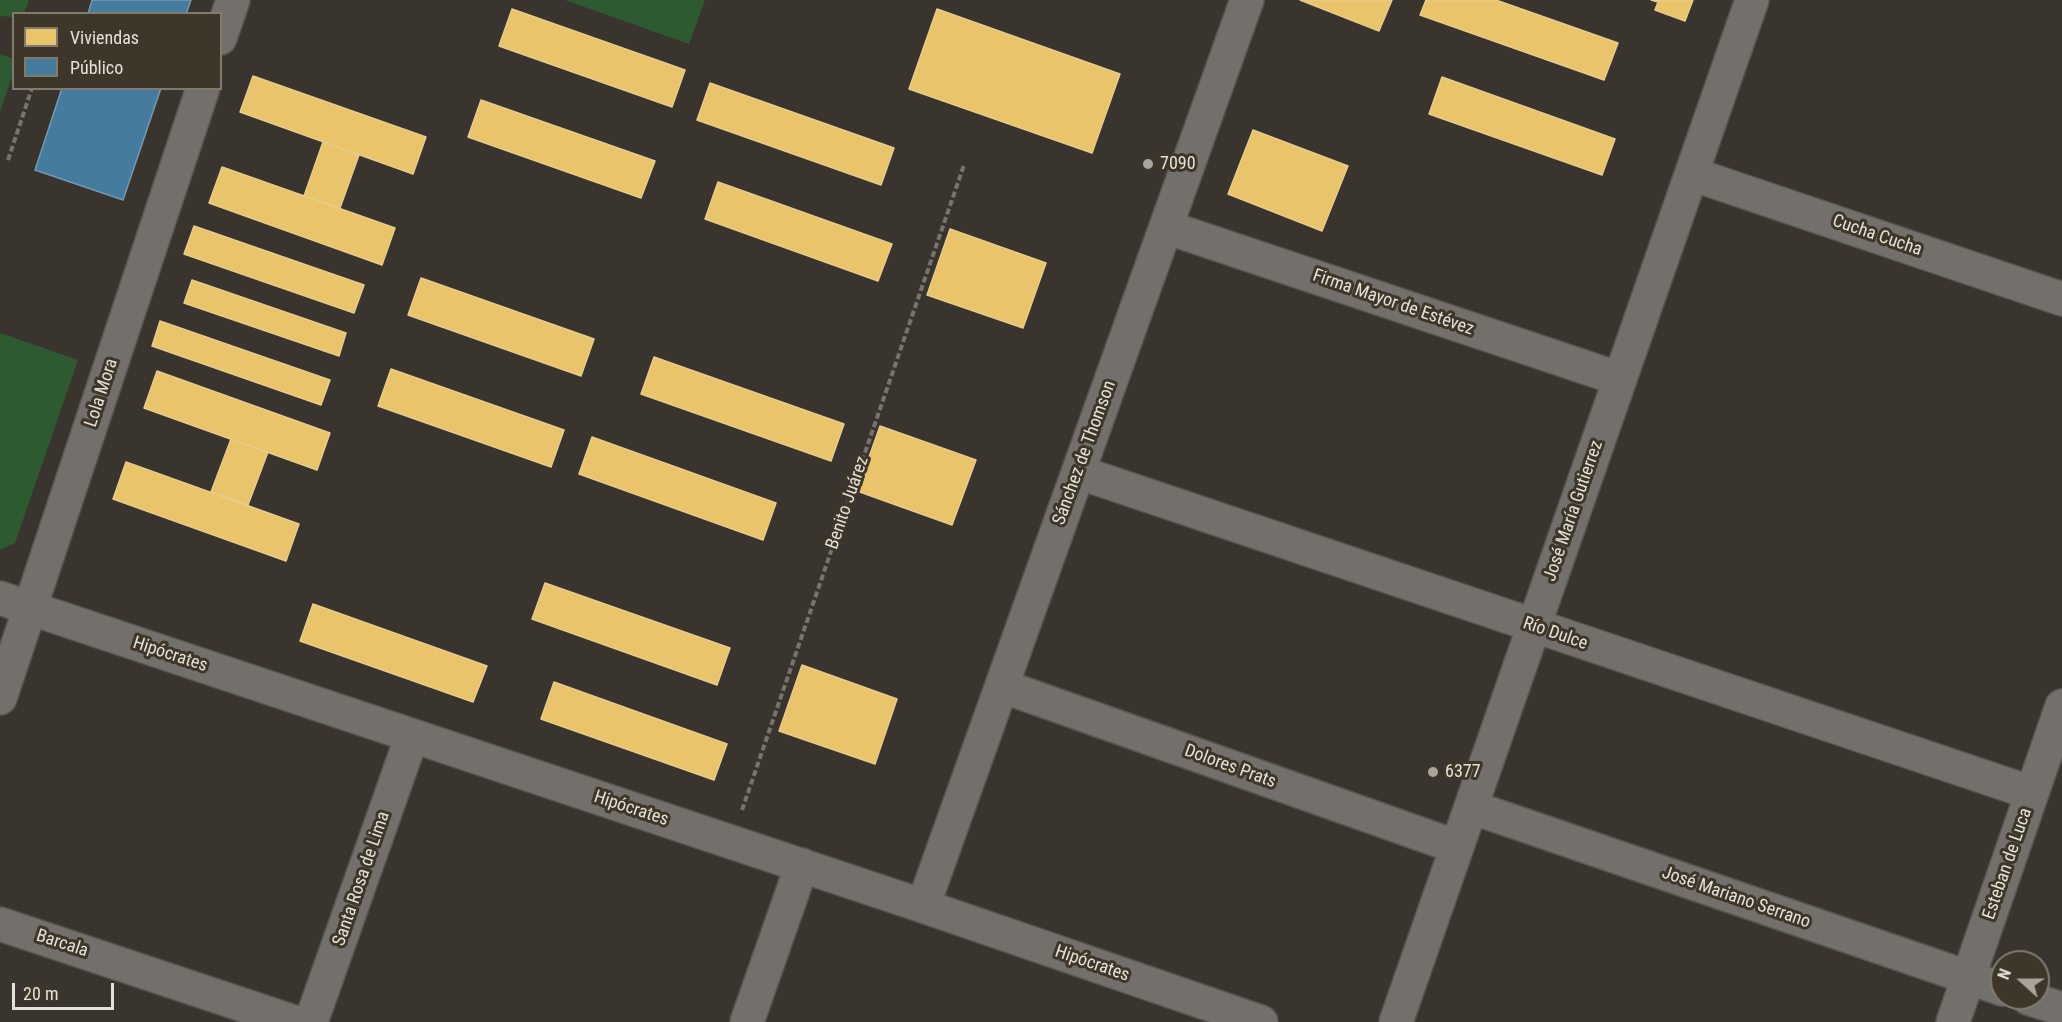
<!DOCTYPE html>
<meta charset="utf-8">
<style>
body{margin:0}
#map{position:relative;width:2062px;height:1022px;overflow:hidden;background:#39352e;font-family:"Roboto Condensed",sans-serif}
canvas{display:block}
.legend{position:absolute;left:12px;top:12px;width:210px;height:78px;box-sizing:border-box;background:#3e3629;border:2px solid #817a6f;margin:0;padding:8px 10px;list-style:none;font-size:18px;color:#e5e0d8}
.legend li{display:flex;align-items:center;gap:12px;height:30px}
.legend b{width:30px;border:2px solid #817a6f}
.north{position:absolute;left:1990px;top:950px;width:60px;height:60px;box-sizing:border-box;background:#3e3629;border:2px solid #817a6f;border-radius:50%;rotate:291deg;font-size:16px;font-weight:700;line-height:24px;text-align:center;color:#e5e0d8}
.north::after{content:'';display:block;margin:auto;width:21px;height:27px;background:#a9a49c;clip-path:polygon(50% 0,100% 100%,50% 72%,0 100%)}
.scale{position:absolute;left:12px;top:983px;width:102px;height:27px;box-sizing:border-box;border:3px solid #e5e0d8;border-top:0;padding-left:8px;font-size:18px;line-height:21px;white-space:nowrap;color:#e5e0d8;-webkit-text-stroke:4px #3e3629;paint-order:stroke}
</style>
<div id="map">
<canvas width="2062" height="1022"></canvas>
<ul class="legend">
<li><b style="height:16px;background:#e9c46a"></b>Viviendas</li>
<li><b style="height:16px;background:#457b9d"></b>Público</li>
</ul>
<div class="north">N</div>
<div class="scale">20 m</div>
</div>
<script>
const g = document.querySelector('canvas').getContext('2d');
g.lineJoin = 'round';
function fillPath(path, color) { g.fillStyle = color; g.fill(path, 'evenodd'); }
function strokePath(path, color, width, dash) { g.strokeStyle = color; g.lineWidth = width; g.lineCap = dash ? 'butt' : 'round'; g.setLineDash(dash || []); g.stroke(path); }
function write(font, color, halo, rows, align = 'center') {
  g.font = font + ' "Roboto Condensed",sans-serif'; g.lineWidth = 6; g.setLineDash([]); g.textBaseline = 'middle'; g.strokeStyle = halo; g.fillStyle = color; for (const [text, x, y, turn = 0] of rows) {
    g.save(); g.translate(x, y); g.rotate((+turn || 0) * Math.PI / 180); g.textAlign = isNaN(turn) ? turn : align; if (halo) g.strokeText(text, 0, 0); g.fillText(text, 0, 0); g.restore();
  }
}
const green = new Path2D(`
 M0,0H29L24,13L14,14L13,17L0,16Z
 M565,0H705L689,44Z
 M0,54L14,59L13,74L0,112Z
 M0,333L78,360L15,543L0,550Z`);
const homes = new Path2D(`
 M1300,0H1392L1379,31Z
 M1426,0H1496L1618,43L1604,80L1420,15Z
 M1651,0H1693L1685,21L1655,10L1658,2Z
 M512,9L685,70L672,107L499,46Z
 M937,9L1120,74L1092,153L909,89Z
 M253,76L426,137L413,174L240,112Z
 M1442,77L1615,139L1602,175L1429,114Z
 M710,83L894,148L881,185L697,120Z
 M481,100L655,161L641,198L468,137Z
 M1253,130L1348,166L1322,231L1228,194Z
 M323,142L359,155L340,208L304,196Z
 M222,167L395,228L382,265L209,203Z
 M718,182L892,244L878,281L705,219Z
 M194,226L364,285L354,313L184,254Z
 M950,229L1046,263L1023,328L927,295Z
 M421,278L594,339L581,376L408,315Z
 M192,280L346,333L339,356L184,303Z
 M160,321L330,380L321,405L152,346Z
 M654,357L844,424L831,461L641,394Z
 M391,369L564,430L551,467L378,406Z
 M157,371L330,433L317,470L144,408Z
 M880,426L976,460L952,525L857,491Z
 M592,437L776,503L763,540L579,474Z
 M231,439L268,452L248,505L211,492Z
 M126,462L299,524L286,561L113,499Z
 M545,583L730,648L717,685L532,619Z
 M313,604L487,666L473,702L300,641Z
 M802,665L897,699L875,764L779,731Z
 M554,682L727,744L714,780L541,719Z`);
const public = new Path2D(`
 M92,0H191L186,14H88Z
 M62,88H161L123,200L35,170Z`);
const path = new Path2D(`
 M8,160L32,88
 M742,810L964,165`);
const street = new Path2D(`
 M220,38L233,0
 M1692,174L2062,299
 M1166,227L1620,379
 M1078,472L2032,793
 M0,598L923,906L1261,1022
 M1002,686L1457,847
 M0,698L203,88
 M1471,807L2002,989
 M923,906L1247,0
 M0,924L294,1022
 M2028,998L2062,1009
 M311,1022L412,736
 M747,1022L802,865
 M1396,1022L1752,0
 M1953,1022L2062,706`);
const markers = [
 [1148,164,6,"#a9a49c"],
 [1433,772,6,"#a9a49c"]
];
const poiNames = [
 ["7090",1160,164],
 ["6377",1445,772]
];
const streetNames = [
 ["Cucha Cucha",1877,236,19],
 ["Firma Mayor de Estévez",1393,303,19],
 ["Lola Mora",102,393,-72],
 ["Sánchez de Thomson",1085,453,-70],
 ["Benito Juárez",848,503,-71],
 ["José María Gutierrez",1574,511,-71],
 ["Río Dulce",1555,634,19],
 ["Hipócrates",170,655,18],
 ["Dolores Prats",1230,767,20],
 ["Hipócrates",631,809,18],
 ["Esteban de Luca",2008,864,-71],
 ["Santa Rosa de Lima",362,879,-71],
 ["José Mariano Serrano",1736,898,19],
 ["Barcala",62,944,18],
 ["Hipócrates",1092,964,19]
];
fillPath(green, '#2e5a32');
fillPath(homes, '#e9c46a');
strokePath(homes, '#e8cc8b', 1.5);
fillPath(public, '#457b9d');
strokePath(public, '#7599af', 1.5);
strokePath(street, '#57534e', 36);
strokePath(path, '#77736e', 4, [6, 3]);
strokePath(street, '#736f6a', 33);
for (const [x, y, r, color] of markers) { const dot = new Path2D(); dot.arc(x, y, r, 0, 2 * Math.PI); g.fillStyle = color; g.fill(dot); strokePath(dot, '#3e3629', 2); }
write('18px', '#e5e0d8', '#3e3629', poiNames, 'left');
write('18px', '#e5e0d8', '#3e3629', streetNames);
</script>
